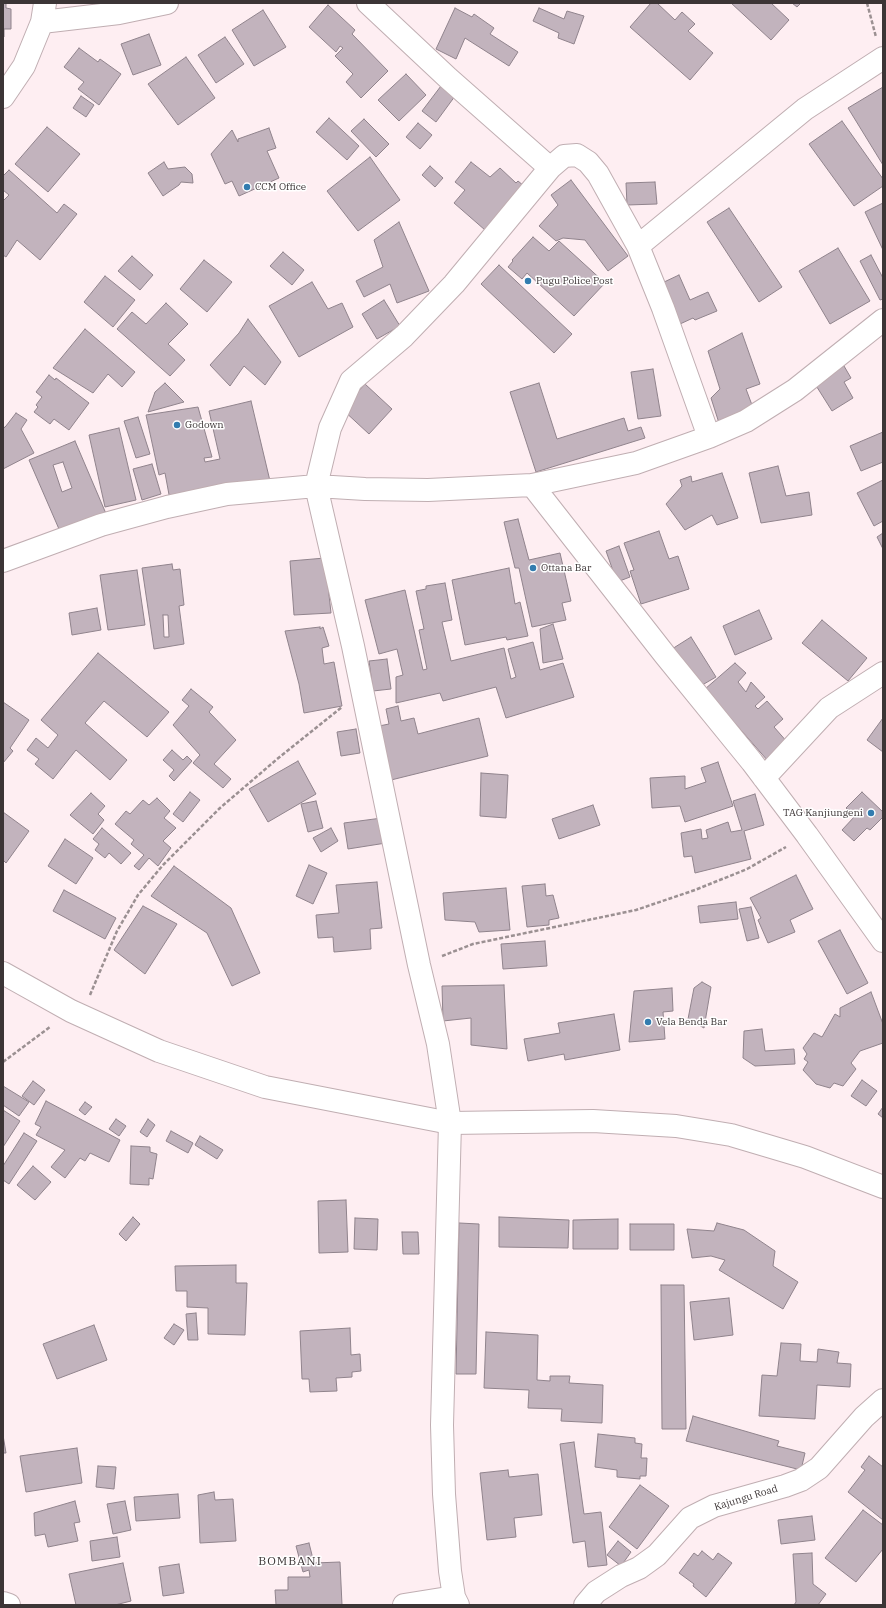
<!DOCTYPE html>
<html>
<head>
<meta charset="utf-8">
<style>
	body { margin:0 }
	#map { position:relative; width:886px; height:1608px; overflow:hidden; background:#feeef2; font-family:"IBM Plex Serif",serif }
	canvas { display:block }
	.frame { position:absolute; inset:0; border:4px solid #3c3536; pointer-events:none }
</style>
</head>
<body>
<div id="map">
<canvas width="886" height="1608"></canvas>
<div class="frame"></div>
</div>
<script>
const context = document.querySelector('canvas').getContext('2d');
context.lineJoin = 'round';
function paint(path, color) { context.fillStyle = color; context.fill(path, 'evenodd'); }
const shape = rows => new Path2D(rows.map(r => 'M' + r).join(''));
function trace(path, color, width, dash) { context.strokeStyle = color; context.lineWidth = width; context.lineCap = dash ? 'butt' : 'round'; context.setLineDash(dash || []); context.stroke(path); }
function label(font, color, halo, rows, align = 'center') {
  context.font = font + ' "IBM Plex Serif",serif'; context.lineWidth = 3; context.setLineDash([]); context.textBaseline = 'middle'; context.strokeStyle = halo; context.fillStyle = color; for (const [text, x, y, turn = 0] of rows) {
    context.save(); context.translate(x, y); context.rotate((+turn || 0) * Math.PI / 180); context.textAlign = isNaN(turn) ? turn : align; if (halo) context.strokeText(text, 0, 0); context.fillText(text, 0, 0); context.restore();
  }
}
const building = shape([
	[3,3,6,3,6,8,11,9,11,29,4,29,4,37,3,37,3,3],
	[651,3,657,3,675,20,682,12,695,24,688,31,713,53,690,80,630,27,651,3],
	[731,3,771,3,789,20,771,40,731,3],
	[792,3,801,3,797,7,792,3],
	[328,5,355,30,352,34,388,71,361,98,346,82,353,74,335,56,343,48,340,46,336,52,309,27,328,5],
	[455,8,472,17,474,14,494,28,490,34,518,52,509,66,465,38,456,59,436,49,455,8],
	[539,8,564,19,567,11,584,16,574,44,558,38,559,33,533,21,539,8],
	[263,10,286,47,254,66,232,30,263,10],
	[149,34,161,65,133,75,121,44,149,34],
	[225,37,244,64,216,83,198,55,225,37],
	[79,48,98,62,100,59,121,74,99,105,78,89,84,82,64,67,79,48],
	[186,57,215,98,178,125,148,84,186,57],
	[406,74,426,95,399,121,378,100,406,74],
	[444,82,458,92,436,122,422,111,444,82],
	[883,87,883,165,848,108,883,87],
	[81,96,94,105,86,117,73,108,81,96],
	[329,118,359,146,347,160,316,132,329,118],
	[364,119,389,144,376,157,351,131,364,119],
	[842,121,883,179,883,186,854,206,809,144,842,121],
	[418,123,432,135,420,149,406,137,418,123],
	[47,127,80,154,48,192,15,164,47,127],
	[269,128,276,148,267,151,279,178,239,196,232,181,225,184,211,154,232,130,238,142,238,139,269,128],
	[370,157,400,200,358,231,327,191,370,157],
	[164,162,168,169,185,167,192,174,193,183,181,182,179,185,163,196,148,173,164,162],
	[471,162,490,177,500,168,516,183,518,181,530,191,485,230,454,203,465,190,455,182,471,162],
	[430,166,443,178,435,187,422,175,430,166],
	[9,170,57,213,64,204,77,214,40,260,17,240,6,257,3,255,3,201,9,195,3,190,3,176,9,170],
	[571,180,628,256,608,271,585,240,563,238,556,241,539,226,558,205,551,195,571,180],
	[655,182,657,204,627,205,626,183,655,182],
	[883,203,883,250,865,212,883,203],
	[729,208,782,287,759,302,707,222,729,208],
	[399,222,429,291,397,303,390,284,364,297,356,281,383,267,374,240,399,222],
	[533,237,549,251,559,241,605,283,574,316,527,273,522,279,508,267,513,261,512,260,533,237],
	[838,248,870,301,830,324,799,271,838,248],
	[283,252,304,270,292,285,270,266,283,252],
	[871,255,883,278,883,299,880,300,860,261,871,255],
	[132,256,153,275,140,290,118,271,132,256],
	[204,260,232,282,207,312,180,289,204,260],
	[499,265,572,334,554,353,481,284,499,265],
	[679,275,690,300,708,292,717,311,695,320,693,318,680,324,662,283,679,275],
	[105,276,135,300,113,327,84,302,105,276],
	[312,282,328,309,342,303,353,327,299,357,269,306,312,282],
	[384,300,400,326,377,339,362,314,384,300],
	[166,303,188,324,168,344,185,360,170,376,117,329,132,312,146,324,166,303],
	[248,319,281,362,265,385,244,366,230,386,210,365,239,333,248,319],
	[85,329,135,372,122,387,108,374,93,393,53,368,85,329],
	[742,333,760,384,746,389,755,413,719,423,711,398,720,389,708,351,742,333],
	[844,366,851,378,844,382,853,398,832,411,815,384,844,366],
	[653,369,661,416,638,419,631,372,653,369],
	[49,375,55,380,56,378,89,403,69,430,54,419,50,424,34,412,38,407,36,405,42,397,36,392,49,375],
	[165,383,184,402,148,412,155,392,165,383],
	[539,383,557,439,624,418,628,431,641,427,645,438,536,472,510,392,539,383],
	[365,384,392,409,369,434,342,409,365,384],
	[251,401,270,481,170,500,165,473,159,475,146,415,198,407,212,457,204,458,205,462,220,459,209,411,251,401],
	[16,413,27,420,21,429,34,453,3,469,3,423,4,428,6,426,16,413],
	[138,417,150,454,136,458,124,421,138,417],
	[119,428,136,500,105,507,89,435,119,428],
	[883,432,883,462,861,471,850,446,883,432],
	[75,441,107,516,62,536,29,460,75,441],
	[63,462,72,488,62,492,53,465,63,462],
	[152,464,161,494,142,500,133,469,152,464],
	[778,466,786,496,809,492,812,515,761,523,749,473,778,466],
	[722,473,738,518,717,525,712,515,685,530,666,504,682,486,680,480,691,476,692,482,722,473],
	[883,480,883,521,874,526,857,493,883,480],
	[518,519,529,560,560,553,571,601,562,603,566,620,532,627,519,568,515,568,504,522,518,519],
	[659,531,669,559,678,556,689,589,641,604,630,571,634,570,624,543,659,531],
	[883,533,883,549,877,537,883,533],
	[619,546,630,577,617,582,606,551,619,546],
	[325,558,331,613,294,615,290,561,325,558],
	[172,564,173,570,180,569,184,605,179,606,184,644,154,649,142,568,172,564],
	[163,615,168,615,169,637,164,637,163,615],
	[509,568,515,604,520,602,528,636,507,640,506,637,465,645,452,580,509,568],
	[137,570,145,625,108,630,100,575,137,570],
	[445,583,452,620,442,622,451,661,504,648,511,679,516,677,508,649,533,642,540,670,563,663,574,697,506,718,496,687,443,701,440,693,396,703,396,677,403,675,397,649,379,654,365,600,405,590,423,670,427,669,419,630,424,629,416,591,426,589,426,586,445,583],
	[97,608,101,630,72,635,69,613,97,608],
	[759,610,772,639,735,655,723,626,759,610],
	[822,620,867,658,848,681,802,643,822,620],
	[553,624,563,659,543,663,540,629,553,624],
	[320,627,320,629,323,627,329,646,322,648,324,664,334,662,342,706,304,713,299,684,285,631,320,627],
	[691,637,716,677,697,688,672,649,691,637],
	[98,653,169,712,147,737,104,701,85,723,127,760,110,780,76,750,53,779,35,764,39,759,27,750,36,738,48,748,58,735,41,720,98,653],
	[387,659,391,689,373,691,369,661,387,659],
	[735,663,746,673,738,682,746,692,751,682,765,697,755,706,758,709,767,701,783,719,774,727,788,743,768,761,705,689,735,663],
	[191,689,213,707,209,712,236,740,214,764,231,779,223,788,193,763,200,755,173,725,189,706,182,700,191,689],
	[3,702,29,720,10,748,13,751,3,763,3,702],
	[398,706,401,721,414,718,418,734,479,718,488,756,391,780,379,726,389,724,386,709,398,706],
	[883,718,883,752,867,740,883,718],
	[356,729,360,753,341,756,337,732,356,729],
	[172,750,183,760,187,756,192,761,174,781,169,776,174,770,163,760,172,750],
	[298,761,316,794,268,822,249,789,298,761],
	[718,762,733,806,685,822,680,806,652,808,650,778,685,776,685,789,706,782,701,768,718,762],
	[481,773,508,775,506,818,480,816,481,773],
	[190,792,200,800,183,822,173,814,190,792],
	[862,792,883,812,883,817,870,830,867,828,854,841,842,830,855,816,846,808,862,792],
	[91,793,105,806,98,814,104,820,93,834,70,815,91,793],
	[755,794,764,825,744,831,751,859,695,873,692,856,684,857,681,833,701,829,702,839,708,838,706,830,728,822,731,832,742,830,733,801,755,794],
	[157,798,170,811,164,818,176,828,163,841,171,848,158,866,149,858,139,870,134,866,144,855,131,844,134,840,115,824,126,811,130,814,143,800,149,805,157,798],
	[316,801,323,828,308,832,301,804,316,801],
	[593,805,600,825,559,839,552,819,593,805],
	[3,812,29,831,6,863,3,860,3,812],
	[382,818,386,843,348,849,344,823,382,818],
	[102,828,131,853,121,864,109,853,105,858,95,850,99,844,93,839,102,828],
	[331,828,338,841,321,852,313,838,331,828],
	[65,839,93,858,76,884,48,866,65,839],
	[309,865,327,873,313,904,296,896,309,865],
	[174,866,231,908,260,973,232,986,207,933,151,896,174,866],
	[796,875,813,909,790,920,795,932,768,943,758,920,761,918,750,898,796,875],
	[377,882,382,928,370,929,371,949,334,952,333,937,318,938,316,915,339,913,336,885,377,882],
	[545,884,546,896,553,895,559,918,549,920,549,925,527,927,522,886,545,884],
	[506,888,510,930,479,932,475,922,445,920,443,893,506,888],
	[64,890,116,918,105,939,53,911,64,890],
	[736,902,738,919,700,923,698,906,736,902],
	[143,906,177,924,145,974,114,950,143,906],
	[751,907,759,938,747,941,739,909,751,907],
	[840,930,868,983,847,994,818,941,840,930],
	[545,941,547,966,503,969,501,944,545,941],
	[702,982,711,987,704,1028,688,1019,694,988,702,982],
	[504,985,507,1049,471,1045,471,1018,443,1021,442,986,504,985],
	[672,988,673,1011,663,1012,665,1039,629,1042,634,991,672,988],
	[871,992,883,1024,883,1043,860,1051,851,1063,856,1069,843,1086,834,1083,830,1088,816,1084,803,1070,808,1062,804,1059,807,1054,803,1048,814,1033,822,1037,835,1014,840,1017,840,1008,871,992],
	[614,1014,620,1050,565,1060,564,1054,528,1061,524,1039,560,1033,558,1023,614,1014],
	[762,1029,765,1051,794,1049,795,1064,755,1066,743,1058,744,1031,762,1029],
	[862,1080,877,1091,866,1106,851,1096,862,1080],
	[33,1081,45,1090,34,1105,22,1096,33,1081],
	[3,1086,29,1102,19,1116,3,1105,3,1086],
	[46,1101,120,1140,109,1162,90,1153,85,1161,80,1158,65,1178,51,1167,65,1150,36,1135,41,1127,35,1124,46,1101],
	[85,1102,92,1107,85,1115,79,1110,85,1102],
	[883,1107,883,1118,878,1114,883,1107],
	[3,1110,20,1121,3,1147,3,1110],
	[116,1119,126,1126,119,1136,109,1129,116,1119],
	[148,1119,155,1125,147,1137,140,1132,148,1119],
	[171,1131,193,1143,188,1153,166,1141,171,1131],
	[24,1133,37,1141,9,1184,3,1180,3,1166,24,1133],
	[200,1136,223,1150,217,1159,195,1145,200,1136],
	[131,1146,150,1147,150,1152,157,1154,153,1179,149,1178,149,1185,130,1184,131,1146],
	[33,1166,51,1182,35,1200,17,1185,33,1166],
	[346,1200,348,1252,319,1253,318,1201,346,1200],
	[133,1217,140,1224,126,1241,119,1234,133,1217],
	[499,1217,569,1220,568,1248,499,1247,499,1217],
	[355,1218,378,1219,377,1250,354,1249,355,1218],
	[618,1219,618,1249,573,1249,573,1220,618,1219],
	[459,1223,479,1224,476,1374,456,1374,459,1223],
	[717,1223,744,1230,775,1251,773,1266,798,1282,783,1309,719,1270,725,1260,711,1256,692,1258,687,1229,714,1231,717,1223],
	[630,1224,674,1224,674,1250,630,1250,630,1224],
	[402,1232,418,1232,419,1254,403,1254,402,1232],
	[236,1265,236,1283,247,1283,245,1335,208,1334,208,1308,187,1307,187,1291,176,1291,175,1266,236,1265],
	[661,1285,684,1285,686,1429,662,1429,661,1285],
	[729,1298,733,1335,694,1340,690,1302,729,1298],
	[196,1313,198,1340,188,1340,186,1314,196,1313],
	[174,1324,184,1330,174,1345,164,1338,174,1324],
	[94,1325,107,1360,57,1379,43,1344,94,1325],
	[350,1328,351,1355,360,1354,361,1371,352,1372,352,1377,336,1378,337,1391,310,1392,309,1379,302,1379,300,1331,350,1328],
	[486,1332,538,1335,537,1380,550,1381,550,1376,570,1376,569,1383,603,1385,602,1423,561,1421,562,1409,528,1408,529,1390,484,1388,486,1332],
	[781,1343,801,1344,800,1361,817,1362,818,1349,839,1352,837,1363,851,1364,850,1387,817,1385,815,1419,759,1416,762,1375,777,1376,781,1343],
	[693,1416,779,1441,777,1446,805,1453,801,1470,686,1441,693,1416],
	[598,1434,635,1438,635,1443,642,1444,641,1458,647,1458,646,1476,640,1476,640,1479,617,1477,617,1470,595,1467,598,1434],
	[3,1435,6,1453,3,1453,3,1435],
	[574,1442,584,1514,601,1512,607,1565,588,1567,585,1541,573,1543,560,1444,574,1442],
	[77,1448,82,1483,26,1492,20,1456,77,1448],
	[869,1456,883,1467,883,1520,848,1492,865,1470,861,1467,869,1456],
	[98,1466,116,1467,114,1489,96,1487,98,1466],
	[508,1470,509,1477,538,1474,542,1515,514,1518,516,1537,487,1540,480,1473,508,1470],
	[640,1485,669,1506,637,1549,609,1527,640,1485],
	[214,1492,215,1500,233,1499,236,1541,200,1543,198,1495,214,1492],
	[178,1494,180,1518,136,1521,134,1497,178,1494],
	[75,1501,80,1522,74,1523,78,1541,48,1547,45,1534,35,1536,34,1513,75,1501],
	[125,1501,131,1530,113,1534,107,1504,125,1501],
	[863,1510,883,1525,883,1549,856,1582,825,1558,863,1510],
	[812,1516,815,1540,781,1544,778,1520,812,1516],
	[117,1537,120,1557,92,1561,90,1541,117,1537],
	[618,1541,631,1552,621,1566,607,1555,618,1541],
	[309,1543,314,1563,340,1562,342,1605,276,1605,275,1590,288,1590,288,1577,310,1577,309,1570,303,1572,296,1546,309,1543],
	[702,1551,713,1560,718,1553,732,1563,706,1597,693,1586,694,1584,679,1573,694,1553,698,1556,702,1551],
	[812,1553,813,1584,826,1594,818,1605,794,1605,796,1602,793,1554,812,1553],
	[123,1563,131,1601,115,1605,76,1605,69,1574,123,1563],
	[179,1564,184,1593,163,1596,159,1567,179,1564]
]);
paint(building, '#c2b3bd');
trace(building, '#90838c', 1);
const minor = shape([
	[368,3,448,78,550,168],
	[42,22,119,13,167,3],
	[3,97,24,66,42,22,45,3],
	[638,246,805,109,883,58],
	[532,485,665,655,752,762,807,835,883,941],
	[3,561,101,525,167,507,227,494,316,486,365,489,428,490,532,485,636,463,709,437,746,421,795,390,883,320],
	[764,778,829,708,883,673],
	[3,1603,9,1605],
	[404,1605,454,1597],
	[458,1605,454,1597,450,1571,444,1494,442,1425,450,1123,438,1044,419,965,353,646,316,486,330,428,351,381,404,336,454,284,550,168,564,156,577,155,588,162,598,174,638,246,663,308,709,437],
	[585,1605,596,1592,621,1576,639,1568,657,1555,690,1518,714,1506,785,1486,801,1480,819,1468,864,1417,883,1400]
]);
const major = shape([
	[3,973,71,1011,159,1051,265,1087,450,1123,593,1121,676,1126,731,1135,805,1157,883,1187]
]);
trace(minor, '#c0aeb2', 24);
trace(major, '#c0aeb2', 24);
trace(shape([
	[867,3,876,37],
	[442,956,473,944,636,910,695,890,747,869,786,847],
	[90,995,117,931,138,895,163,865,220,808,276,760,342,707],
	[3,1062,50,1027]
]), '#9b9092', 2.5, [4, 2]);
trace(minor, '#fff', 22);
trace(major, '#fff', 22);
for (const [x, y, r, color] of [
	[247,187,4,"#327caf"],
	[528,281,4,"#327caf"],
	[177,425,4,"#327caf"],
	[533,568,4,"#327caf"],
	[871,813,4,"#327caf"],
	[648,1022,4,"#327caf"]
]) { const dot = new Path2D(); dot.arc(x, y, r, 0, 2 * Math.PI); context.fillStyle = color; context.fill(dot); trace(dot, '#fff', 1.5); }
label('10px', '#3c3536', '#fff', [
	["CCM Office",255,187],
	["Pugu Police Post",536,281],
	["Godown",185,425],
	["Ottana Bar",541,568],
	["TAG Kanjiungeni",863,813,"right"],
	["Vela Benda Bar",656,1022]
], 'left');
label('10px', '#3c3536', '#fff', [
	["Kajungu Road",746,1498,-17]
]);
context.letterSpacing = '1px';
label('12px', '#3c3536', '#fff', [
	["BOMBANI",290,1562]
]);
context.letterSpacing = '0px';
</script>
</body>
</html>
